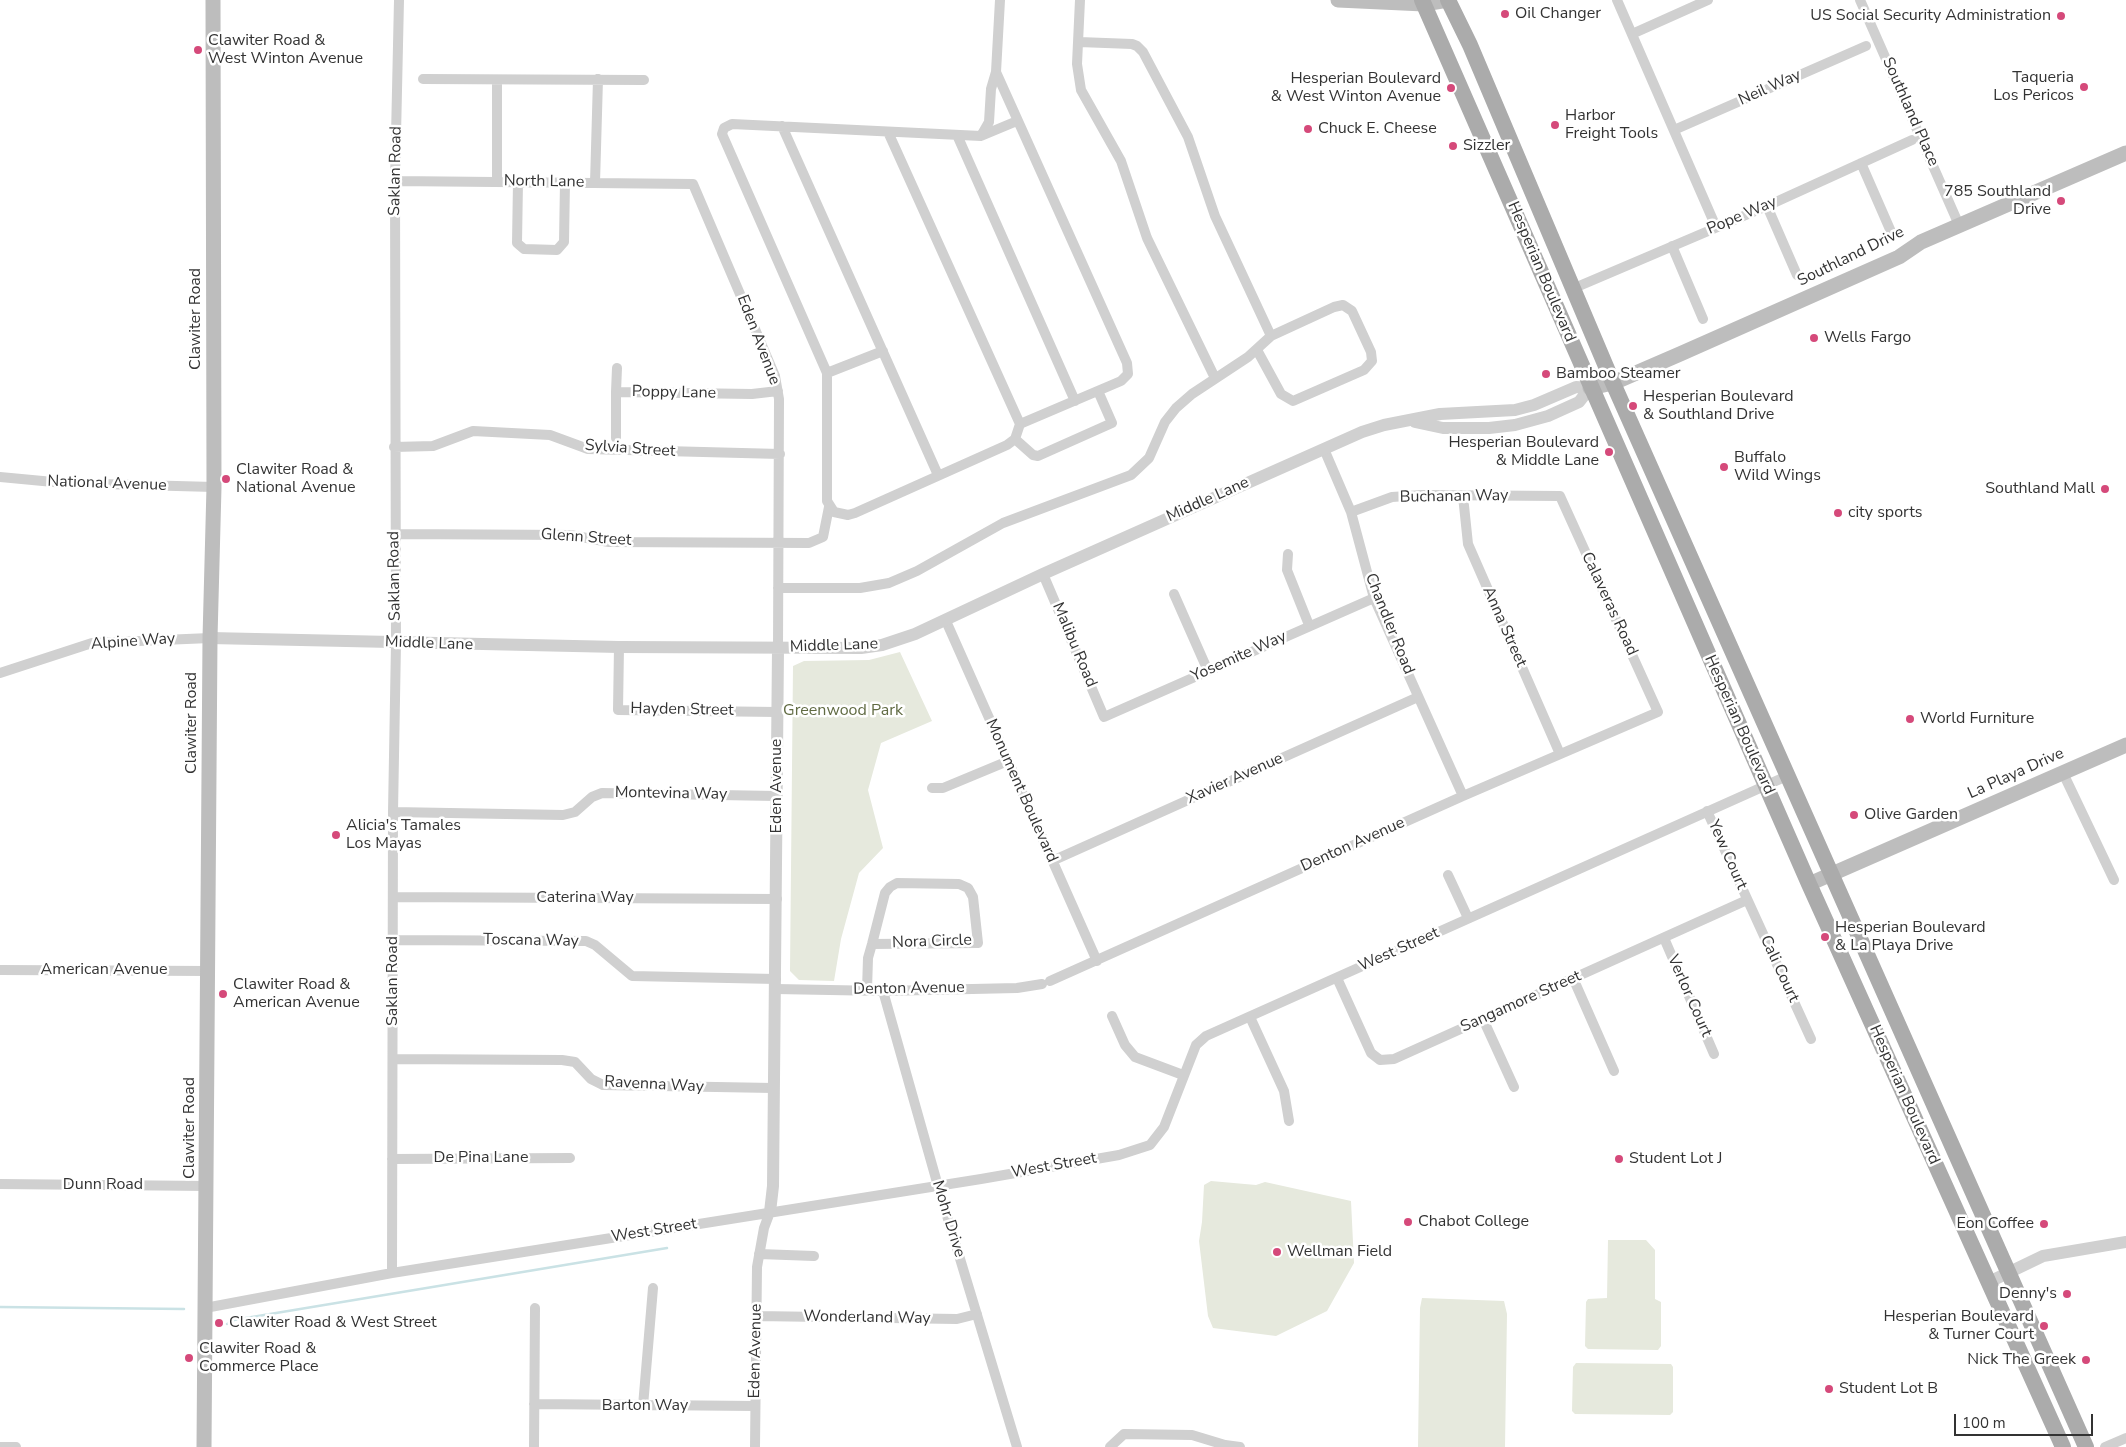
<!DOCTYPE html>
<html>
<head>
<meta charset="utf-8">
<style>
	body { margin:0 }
	#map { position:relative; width:2126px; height:1447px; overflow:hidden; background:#fff; font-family:"Nunito Sans",sans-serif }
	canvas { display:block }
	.scale { position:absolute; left:1954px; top:1414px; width:139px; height:22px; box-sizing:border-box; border:2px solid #333; border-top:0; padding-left:6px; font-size:15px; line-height:18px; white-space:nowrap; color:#333; -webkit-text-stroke:4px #fff; paint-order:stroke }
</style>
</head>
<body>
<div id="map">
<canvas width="2126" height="1447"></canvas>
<div class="scale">100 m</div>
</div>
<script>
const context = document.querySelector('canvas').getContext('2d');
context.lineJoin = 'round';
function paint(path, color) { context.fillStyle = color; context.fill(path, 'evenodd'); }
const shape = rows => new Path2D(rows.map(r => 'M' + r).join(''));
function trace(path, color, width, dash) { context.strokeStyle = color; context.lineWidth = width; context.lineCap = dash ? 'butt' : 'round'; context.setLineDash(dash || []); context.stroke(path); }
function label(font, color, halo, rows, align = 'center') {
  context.font = font + ' "Nunito Sans",sans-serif'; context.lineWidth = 5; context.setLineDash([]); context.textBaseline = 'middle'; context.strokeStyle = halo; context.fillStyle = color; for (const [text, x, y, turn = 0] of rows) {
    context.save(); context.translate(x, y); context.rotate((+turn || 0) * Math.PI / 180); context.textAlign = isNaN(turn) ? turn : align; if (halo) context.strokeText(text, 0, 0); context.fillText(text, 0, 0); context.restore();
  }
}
paint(shape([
	[900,652,932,721,881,743,868,790,883,848,859,873,841,939,834,981,799,980,790,971,793,666,804,661,869,660],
	[1211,1181,1256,1185,1265,1182,1351,1201,1354,1263,1327,1311,1276,1336,1213,1328,1208,1316,1199,1241,1202,1222,1204,1185],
	[1608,1240,1646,1240,1655,1250,1655,1299,1661,1302,1661,1346,1658,1350,1588,1349,1585,1346,1586,1302,1588,1299,1607,1298],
	[1422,1298,1504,1301,1507,1314,1505,1447,1418,1447,1420,1308],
	[1576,1363,1671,1364,1673,1367,1673,1412,1670,1415,1575,1414,1572,1411,1573,1367]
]), '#e6e9dd');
trace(shape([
	[0,1307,184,1309],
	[227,1324,234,1320,667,1248]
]), '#cae2e5', 2.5);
trace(shape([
	[1080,0,1077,64,1081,90,1121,161,1147,238,1215,378],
	[1617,0,1716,227],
	[1860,0,1959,225],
	[1632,34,1708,0],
	[1079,42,1132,44,1137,46,1143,52,1188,137,1215,216,1271,336],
	[996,72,1127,363,1128,374,1121,381,1020,424,1015,439,1007,445,855,513,848,515,834,512,827,501,827,373,726,143,722,134,724,128,732,124,981,136,1017,121],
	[423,79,644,80],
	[497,80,497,182],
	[782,126,938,475],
	[1674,130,1866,46],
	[888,132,1020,424],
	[957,135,1075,401],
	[981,136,989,122,991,89,996,72,1000,0],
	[1861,163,1892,234],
	[395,181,693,184,775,376,779,399,778,648],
	[518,182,517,243,524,249,557,250,564,242,565,182],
	[595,183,598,79],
	[1767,206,1797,275],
	[1672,246,1703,319],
	[1572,289,1767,206,1912,140],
	[827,373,883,351],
	[616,392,617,368],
	[616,438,616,392,752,394,778,391],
	[1015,439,1033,455,1038,456,1112,423,1098,391],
	[394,447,433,446,473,431,550,435,588,449,780,454],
	[1324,449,1351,512,1374,598,1463,796],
	[0,477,64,483,214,487],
	[1463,496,1468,544,1560,754],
	[395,534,570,535,609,542,809,543,823,537,829,507],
	[1288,554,1287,570,1309,625],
	[1043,574,1104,717,1374,598],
	[778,588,860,588,889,583,917,571,1003,523,1131,475,1149,458,1165,422,1176,408,1192,394,1248,357,1271,336,1334,307,1343,305,1352,311,1371,352,1372,361,1364,370,1293,401,1281,394,1257,350],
	[1174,594,1208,671],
	[946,621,1097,961],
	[619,647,618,710,777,712],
	[0,673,92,643,210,638],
	[2063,773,2114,880],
	[932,788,943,788,1008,761],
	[1707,811,1811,1039],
	[393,812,563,815,575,812,592,797,602,793,776,796],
	[1052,861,1418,697],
	[1448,875,1468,918],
	[393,897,777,899],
	[1664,938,1714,1054],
	[393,940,586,941,595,945,632,976,776,979],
	[0,970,209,971],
	[1337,978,1371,1053,1380,1060,1394,1059,1747,900],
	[1573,978,1614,1071],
	[1050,981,1463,796,1658,712,1560,496,1422,495,1392,497,1351,512],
	[776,989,883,991,1017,988,1042,984],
	[867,990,868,958,872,944,885,893,890,887,897,883,959,884,968,888,973,897,978,943,872,944],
	[883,991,938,1186,1017,1447],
	[1112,1016,1125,1045,1135,1057,1183,1075],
	[1250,1017,1284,1091,1289,1121],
	[1483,1019,1514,1087],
	[393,1059,562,1060,575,1062,591,1079,603,1085,773,1088],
	[392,1159,570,1158],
	[0,1184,207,1186],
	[759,1254,814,1256],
	[392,1273,393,812,396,643,395,181,399,0],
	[205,1308,392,1273,981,1179,1119,1155,1150,1145,1164,1127,1196,1045,1206,1036,1787,776],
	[756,1316,957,1319,977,1314],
	[534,1404,755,1406],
	[643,1406,653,1288],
	[0,1447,16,1447],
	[534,1447,535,1308],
	[755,1447,757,1267,764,1228,770,1212],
	[1110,1447,1124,1434,1192,1435,1225,1445,1240,1447],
	[2105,1447,2126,1438]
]), '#d0d0d0', 10);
trace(shape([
	[1415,422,1443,428,1489,428,1515,425,1548,416,1579,402,1590,388],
	[210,638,619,647,861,648,882,645,915,634,1043,574,1362,432,1384,425,1440,414,1515,410,1534,405,1576,387,1590,388],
	[770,1212,773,1186,778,648],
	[1989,1282,2043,1256,2126,1242]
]), '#d0d0d0', 12);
trace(shape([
	[1338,0,1424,4,1448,0],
	[1590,388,1613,383,1680,354,1899,257,1921,242,2126,153],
	[1809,884,2126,745],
	[204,1447,210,638,214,487,213,0]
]), '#bdbdbd', 15);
trace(shape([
	[1422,0,1809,884,2063,1447],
	[1448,0,1470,45,1613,383,2086,1447]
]), '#ababab', 16);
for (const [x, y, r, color] of [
	[1505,14,5,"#d5497a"],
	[2061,16,5,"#d5497a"],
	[198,50,5,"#d5497a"],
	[2084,87,5,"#d5497a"],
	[1451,88,5,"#d5497a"],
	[1555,125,5,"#d5497a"],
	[1308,129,5,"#d5497a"],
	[1453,146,5,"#d5497a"],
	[2061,201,5,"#d5497a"],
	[1814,338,5,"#d5497a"],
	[1546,374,5,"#d5497a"],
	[1633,406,5,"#d5497a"],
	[1609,452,5,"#d5497a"],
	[1724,467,5,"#d5497a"],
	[226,479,5,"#d5497a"],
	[2105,489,5,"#d5497a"],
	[1838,513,5,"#d5497a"],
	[1910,719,5,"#d5497a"],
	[1854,815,5,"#d5497a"],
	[336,835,5,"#d5497a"],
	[1825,937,5,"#d5497a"],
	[223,994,5,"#d5497a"],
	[1619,1159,5,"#d5497a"],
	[1408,1222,5,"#d5497a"],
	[2044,1224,5,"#d5497a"],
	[1277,1252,5,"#d5497a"],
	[2067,1294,5,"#d5497a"],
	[219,1323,5,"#d5497a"],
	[2044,1326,5,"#d5497a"],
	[189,1358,5,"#d5497a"],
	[2086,1360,5,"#d5497a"],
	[1829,1389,5,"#d5497a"]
]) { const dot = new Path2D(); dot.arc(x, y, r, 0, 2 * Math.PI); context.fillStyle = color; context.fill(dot); trace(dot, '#fff', 2); }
label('16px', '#333', '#fff', [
	["Oil Changer",1515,14],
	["US Social Security Administration",2051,16,"right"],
	["Clawiter Road &",208,41],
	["West Winton Avenue",208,59],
	["Taqueria",2074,78,"right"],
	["Los Pericos",2074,96,"right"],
	["Hesperian Boulevard",1441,79,"right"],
	["& West Winton Avenue",1441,97,"right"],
	["Harbor",1565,116],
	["Freight Tools",1565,134],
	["Chuck E. Cheese",1318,129],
	["Sizzler",1463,146],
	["785 Southland",2051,192,"right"],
	["Drive",2051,210,"right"],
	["Wells Fargo",1824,338],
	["Bamboo Steamer",1556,374],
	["Hesperian Boulevard",1643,397],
	["& Southland Drive",1643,415],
	["Hesperian Boulevard",1599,443,"right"],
	["& Middle Lane",1599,461,"right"],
	["Buffalo",1734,458],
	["Wild Wings",1734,476],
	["Clawiter Road &",236,470],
	["National Avenue",236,488],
	["Southland Mall",2095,489,"right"],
	["city sports",1848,513],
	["World Furniture",1920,719],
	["Olive Garden",1864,815],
	["Alicia's Tamales",346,826],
	["Los Mayas",346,844],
	["Hesperian Boulevard",1835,928],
	["& La Playa Drive",1835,946],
	["Clawiter Road &",233,985],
	["American Avenue",233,1003],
	["Student Lot J",1629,1159],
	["Chabot College",1418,1222],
	["Eon Coffee",2034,1224,"right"],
	["Wellman Field",1287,1252],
	["Denny's",2057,1294,"right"],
	["Hesperian Boulevard",2034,1317,"right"],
	["& Turner Court",2034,1335,"right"],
	["Clawiter Road & West Street",229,1323],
	["Clawiter Road &",199,1349],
	["Commerce Place",199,1367],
	["Nick The Greek",2076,1360,"right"],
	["Student Lot B",1839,1389]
], 'left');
label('16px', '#333', '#fff', [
	["Neil Way",1770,88,-24],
	["Southland Place",1910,112,66],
	["Saklan Road",396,171,-89],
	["North Lane",544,182,1],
	["Pope Way",1742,216,-23],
	["Southland Drive",1851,257,-26],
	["Hesperian Boulevard",1541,272,67],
	["Clawiter Road",196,319,-90],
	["Eden Avenue",758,340,69],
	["Poppy Lane",674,393,1],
	["Sylvia Street",630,449,4],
	["National Avenue",107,484,2],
	["Buchanan Way",1454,497,-1],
	["Middle Lane",1208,500,-24],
	["Glenn Street",586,538,4],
	["Saklan Road",395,576,-91],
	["Calaveras Road",1609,604,65],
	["Chandler Road",1389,624,68],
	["Anna Street",1504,627,66],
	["Alpine Way",133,642,-4],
	["Middle Lane",429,644,2],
	["Malibu Road",1074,645,67],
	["Middle Lane",834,646,-2],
	["Yosemite Way",1239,657,-24],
	["Hayden Street",682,710,1],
	["Clawiter Road",192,723,-90],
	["Hesperian Boulevard",1739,725,66],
	["La Playa Drive",2016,774,-24],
	["Xavier Avenue",1235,779,-24],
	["Eden Avenue",777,786,-90],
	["Monument Boulevard",1021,791,66],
	["Montevina Way",671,794,1],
	["Denton Avenue",1353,845,-24],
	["Yew Court",1727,855,66],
	["Caterina Way",585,898],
	["Toscana Way",531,941,1],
	["Nora Circle",932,942,-2],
	["West Street",1399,950,-24],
	["Cali Court",1779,969,65],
	["American Avenue",104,970],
	["Saklan Road",393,981,-90],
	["Denton Avenue",909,989,-1],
	["Verlor Court",1689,996,66],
	["Sangamore Street",1521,1002,-24],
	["Ravenna Way",654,1085,3],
	["Hesperian Boulevard",1904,1095,66],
	["Clawiter Road",190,1128,-90],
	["De Pina Lane",481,1158],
	["West Street",1054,1166,-10],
	["Dunn Road",103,1185],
	["Mohr Drive",948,1219,73],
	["West Street",654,1231,-9],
	["Wonderland Way",867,1318,1],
	["Eden Avenue",756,1351,-89],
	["Barton Way",645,1406]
]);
label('16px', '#616b43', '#fff', [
	["Greenwood Park",843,711]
]);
</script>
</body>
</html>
